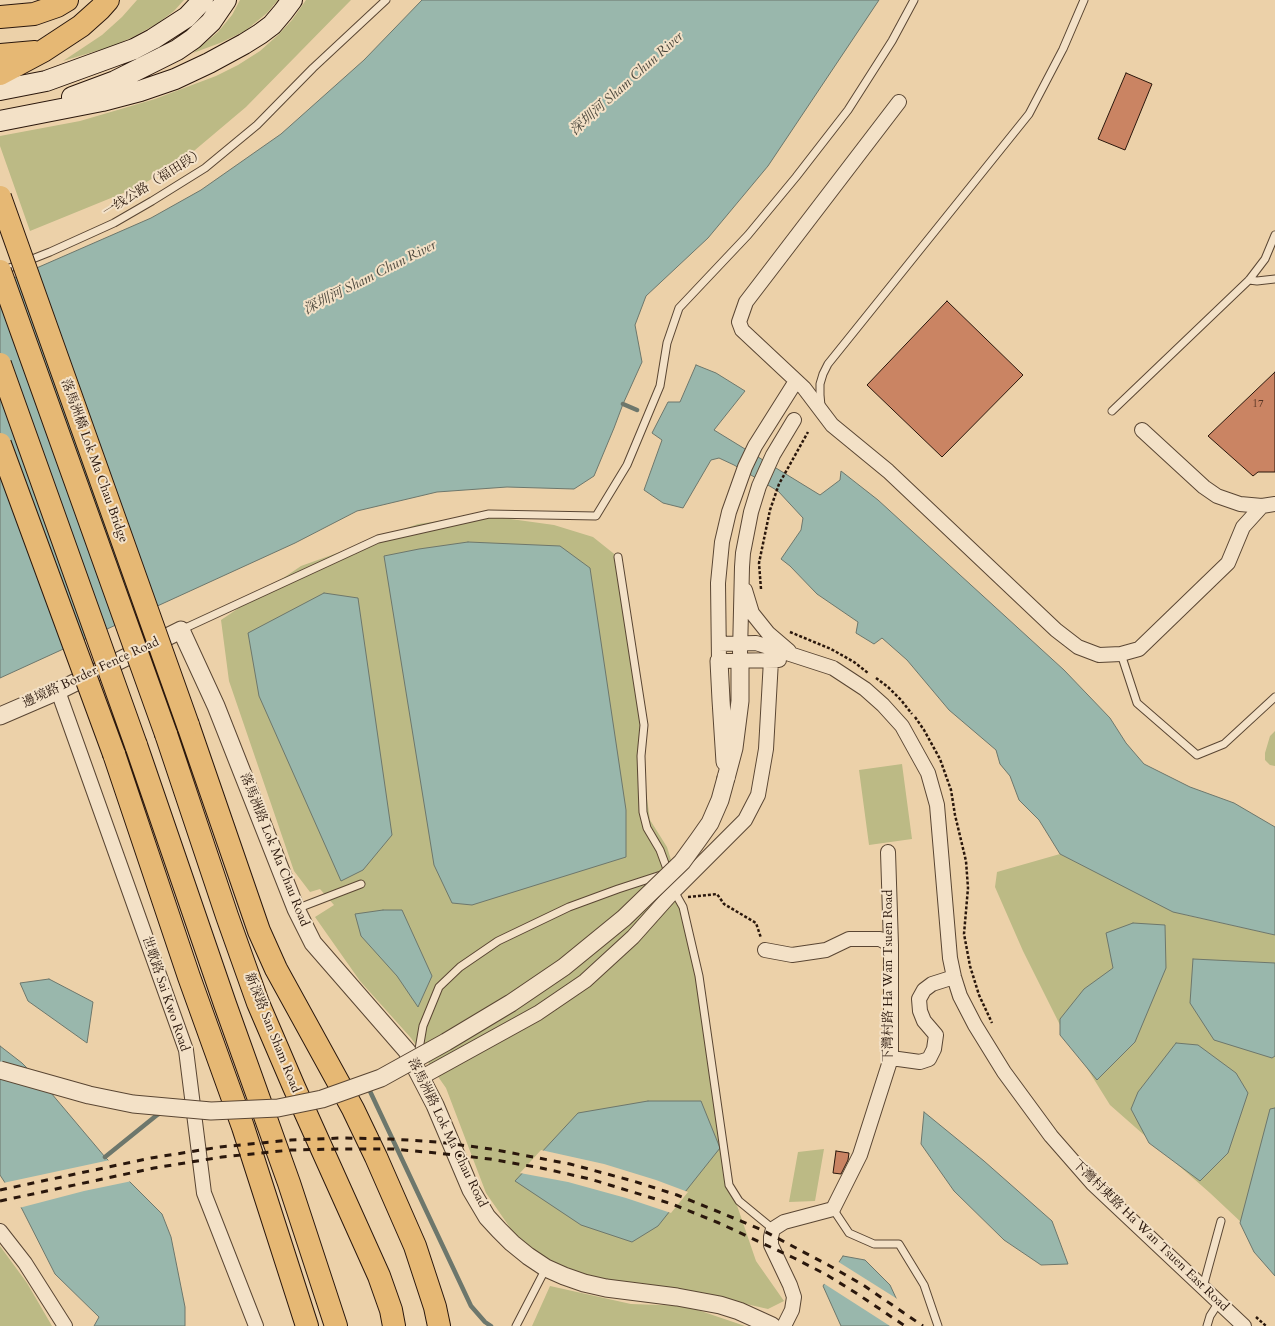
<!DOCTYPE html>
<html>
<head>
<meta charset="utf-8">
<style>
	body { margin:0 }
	canvas { display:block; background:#ecd1a9 }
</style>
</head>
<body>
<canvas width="1275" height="1326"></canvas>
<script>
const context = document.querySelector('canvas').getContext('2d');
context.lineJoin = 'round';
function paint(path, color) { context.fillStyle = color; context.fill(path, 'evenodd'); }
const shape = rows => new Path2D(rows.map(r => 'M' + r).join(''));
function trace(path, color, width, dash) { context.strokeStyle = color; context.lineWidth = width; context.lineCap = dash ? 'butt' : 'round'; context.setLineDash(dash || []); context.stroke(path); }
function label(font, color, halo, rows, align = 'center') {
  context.font = font + ' Cardo,"Noto Serif SC",serif'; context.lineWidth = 4; context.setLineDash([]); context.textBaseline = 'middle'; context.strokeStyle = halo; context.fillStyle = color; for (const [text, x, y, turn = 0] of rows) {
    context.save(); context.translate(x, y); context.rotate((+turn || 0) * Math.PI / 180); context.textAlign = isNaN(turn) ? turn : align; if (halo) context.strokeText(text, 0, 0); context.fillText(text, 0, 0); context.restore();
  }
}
paint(shape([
	[137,0,184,0,174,11,158,23,135,36,113,46,63,61,102,35,122,17],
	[240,0,278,0,267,13,245,31,220,43,193,53,218,32,232,15],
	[306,0,351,0,246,107,182,161,138,187,30,231,0,146,0,136,80,121,155,99,216,76,238,65,260,51,278,35,292,20],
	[482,515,554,525,593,537,618,557,644,725,641,756,650,820,667,847,672,863,699,976,728,1179,756,1261,784,1301,768,1309,689,1291,581,1276,522,1245,486,1193,446,1088,411,1038,360,981,315,917,334,905,320,889,310,892,294,871,229,681,221,620,301,566,418,524],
	[1275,731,1275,766,1270,765,1265,760,1265,753,1270,736],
	[902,764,912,839,869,845,859,770],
	[1060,854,1181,914,1275,935,1275,1254,1210,1193,1110,1105,1060,1025,1023,951,995,887,997,872],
	[824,1149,815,1201,789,1202,798,1152],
	[0,1246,27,1283,52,1326,0,1326],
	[550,1286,631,1304,686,1306,745,1326,532,1326]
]), '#bcba85');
const water = shape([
	[422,0,879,0,768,166,708,238,646,296,635,325,642,362,623,404,614,428,594,476,574,489,507,487,437,492,357,511,295,543,0,678,0,284,151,218,201,190,281,134,364,60,422,0],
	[696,365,716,373,745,391,714,430,820,495,840,480,841,471,878,500,1064,670,1110,718,1126,743,1144,764,1190,787,1234,803,1275,827,1275,935,1173,912,1060,854,1039,820,1019,800,1010,776,1000,764,996,750,949,710,907,660,882,638,874,644,856,633,858,622,817,594,790,566,781,559,801,530,803,518,778,491,734,465,719,458,711,460,683,508,663,503,644,490,662,440,652,433,668,402,680,402,696,365],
	[468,542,560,546,590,568,626,810,626,857,472,905,452,903,434,865,384,556,419,549,468,542],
	[324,593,358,598,392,835,363,870,341,881,259,696,248,633,324,593],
	[383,910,402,910,432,976,418,1007,397,976,361,936,355,914,383,910],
	[1133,923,1165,925,1166,968,1135,1042,1097,1080,1060,1035,1060,1019,1084,989,1113,968,1106,933,1133,923],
	[1193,959,1275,963,1275,1056,1272,1058,1214,1040,1190,1003,1193,959],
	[49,979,93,1002,87,1043,28,1001,20,983,49,979],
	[1176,1043,1198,1045,1236,1073,1248,1093,1228,1153,1200,1181,1149,1143,1131,1109,1138,1092,1176,1043],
	[0,1046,22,1063,46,1087,105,1157,162,1214,171,1237,185,1307,185,1326,94,1326,99,1317,55,1274,22,1209,0,1175,0,1046],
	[648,1101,701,1101,720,1148,658,1226,632,1242,581,1225,515,1181,578,1113,648,1101],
	[1275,1108,1275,1276,1254,1252,1240,1223,1270,1109,1275,1108],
	[924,1112,984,1161,1052,1221,1068,1264,1041,1265,1004,1240,954,1191,921,1144,924,1112],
	[843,1256,865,1260,890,1285,909,1326,841,1326,823,1286,843,1256]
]);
paint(water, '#99b7ac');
trace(water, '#6d776c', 1);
paint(shape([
	[541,1150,604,1164,656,1180,688,1192,671,1213,626,1198,568,1182,520,1173],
	[110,1160,132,1181,84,1191,19,1208,3,1183],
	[837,1261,899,1300,911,1326,890,1326,823,1283]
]), '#ecd1a9');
trace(shape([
	[623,404,637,410],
	[368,1087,471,1306,485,1322,491,1326],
	[105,1157,157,1115,162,1112]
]), '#6d776c', 4.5);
const building = shape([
	[1126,73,1152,84,1125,150,1098,139,1126,73],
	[947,301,1023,375,942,457,867,385,947,301],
	[1275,372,1275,472,1258,472,1253,476,1208,436,1275,372],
	[836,1151,849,1153,848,1160,841,1174,833,1173,836,1151]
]);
paint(building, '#ca8463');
trace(building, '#2a170c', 1);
const service = shape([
	[2,271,50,252,114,223,152,201,205,168,257,125,313,68,386,0],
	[1249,280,1257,281,1275,279],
	[821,406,820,395,820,384,823,374,828,364,1029,114,1063,49,1084,0],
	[1112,411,1249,280,1265,259,1275,235],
	[618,557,644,725,641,756,643,812,647,828,660,850,667,869,671,874],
	[181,630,378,539,489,514,596,516,627,465,660,386,667,343,679,308,748,235,796,177,848,110,892,41,914,0],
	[1121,654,1137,703,1197,755,1224,744,1275,697],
	[674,891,683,907,699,976,729,1185,739,1201,773,1229],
	[296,909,361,884],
	[418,1055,423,1026,439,987,460,967,498,941,569,907,618,889,661,875],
	[833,1209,849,1233,874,1244,899,1244,924,1285,938,1326],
	[1203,1287,1221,1221],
	[516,1326,546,1268],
	[1207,1326,1210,1316,1219,1302]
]);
const minor = shape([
	[899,102,746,302,739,322,742,330,804,388,832,425,888,471,1056,630,1078,647,1099,655,1121,654,1139,649,1228,563,1243,527,1262,506],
	[1142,430,1204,487,1217,496,1240,504,1262,506,1275,504],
	[745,590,752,613,768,633,789,651],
	[719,644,756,643,833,668,865,689,883,705,902,726,928,773,937,805,950,958,954,977,960,996,975,1025,1004,1072,1051,1136,1093,1184,1244,1326],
	[740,653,742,567,743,553,751,512,759,486,773,455,794,420],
	[779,660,719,661,718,583,722,542,729,512,745,467,755,446,796,381],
	[58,691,186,1050,204,1193,256,1326],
	[765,950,792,955,826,950,849,939,880,939,891,945],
	[891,1058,920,1062,929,1059,934,1049,936,1035,924,1021,920,1011,919,999,924,990,932,984,954,977],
	[422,1077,538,1013,585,981,633,937,674,891,745,820,758,795,766,749,771,660],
	[0,1231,25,1263,65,1326],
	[784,1326,792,1310,794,1297,790,1285,771,1245,771,1237,773,1229,784,1222,833,1209,860,1155,891,1058,891,945,888,852]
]);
const tertiary = shape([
	[719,661,721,700,725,762],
	[0,716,58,691,181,630,216,706,296,909,313,943,407,1051,435,1105,471,1190,487,1217,499,1230,512,1243,528,1256,546,1268,564,1276,584,1283,606,1288,677,1297,720,1305,739,1311,772,1326],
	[726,778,734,748,740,701,740,660]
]);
const secondary = shape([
	[0,90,46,81,134,49,153,39,187,17,203,0],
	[72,97,115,81,177,50,193,39,211,22,226,0],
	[0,121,102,101,140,91,175,79,209,63,244,44,260,34,272,25,283,12,292,0]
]);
const primary = shape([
	[0,17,34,14,57,6,67,0],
	[0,55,35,52],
	[0,74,43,51,81,26,100,9,108,0],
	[188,725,259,931,276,969,353,1109,376,1157,415,1246,435,1307,439,1326],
	[166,734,227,916,258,1003,294,1087,379,1276,391,1310,394,1326],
	[136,745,225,1004,289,1183,336,1326],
	[114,754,189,977,243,1127,307,1326]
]);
trace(service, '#5a4633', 9);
trace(minor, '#5a4633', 16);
trace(tertiary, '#5a4633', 19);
trace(secondary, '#2a170c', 22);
trace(primary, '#2a170c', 24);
trace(shape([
	[761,589,759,563,770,510,779,484,808,432],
	[790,632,831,649,854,662,868,673],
	[876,678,888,687,901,700,912,714],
	[915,717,924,730,940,759,951,790,955,815,966,861,968,888,964,934,970,966,979,995,992,1023],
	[688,897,717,894,724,904,756,923,761,938],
	[1256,1317,1266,1326]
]), '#2a170c', 2.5, [3, 2]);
trace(service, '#f3e1c7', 7);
trace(minor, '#f3e1c7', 14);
trace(tertiary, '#f3e1c7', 17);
trace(secondary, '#f3e1c7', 20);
trace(primary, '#e6b874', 22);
trace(shape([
	[0,1190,151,1158,220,1147,291,1140,341,1138,391,1139,438,1142,491,1149,570,1164,633,1181,677,1195,724,1214,762,1230,830,1266,863,1285,923,1326],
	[0,1201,154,1168,222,1157,291,1150,342,1149,393,1149,437,1153,490,1159,541,1168,590,1179,672,1204,719,1223,794,1258,827,1275,856,1293,905,1326]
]), '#2a170c', 3, [7, 7]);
const tertiaryBridge = shape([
	[0,1070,89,1095,133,1104,211,1111,278,1108,322,1099,381,1078,446,1042,511,1003,564,967,624,918,682,862,698,840,710,823,720,800,726,778]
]);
const primaryBridge = shape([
	[0,197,188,725],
	[0,271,166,734],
	[0,364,136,745],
	[0,444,114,754]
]);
trace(tertiaryBridge, '#5a4633', 19, []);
trace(primaryBridge, '#2a170c', 24, []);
trace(tertiaryBridge, '#f3e1c7', 17);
trace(primaryBridge, '#e6b874', 22);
label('11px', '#523222', null, [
	["17",1258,404]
]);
label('13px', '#2a170c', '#f3e1c7', [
	["一线公路（福田段）",154,183,-32],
	["落馬洲橋 Lok Ma Chau Bridge",94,461,70],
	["邊境路 Border Fence Road",91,673,-25],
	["落馬洲路 Lok Ma Chau Road",274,850,68],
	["下灣村路 Ha Wan Tsuen Road",889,976,-90],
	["世歌路 Sai Kwo Road",165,994,71],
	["新深路 San Sham Road",272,1033,68],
	["落馬洲路 Lok Ma Chau Road",447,1133,64],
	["下灣村東路 Ha Wan Tsuen East Road",1150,1236,44]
]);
label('italic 14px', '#4b473c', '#f3e1c7', [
	["深圳河 Sham Chun River",627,84,-42],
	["深圳河 Sham Chun River",370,278,-27]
]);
</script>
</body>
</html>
